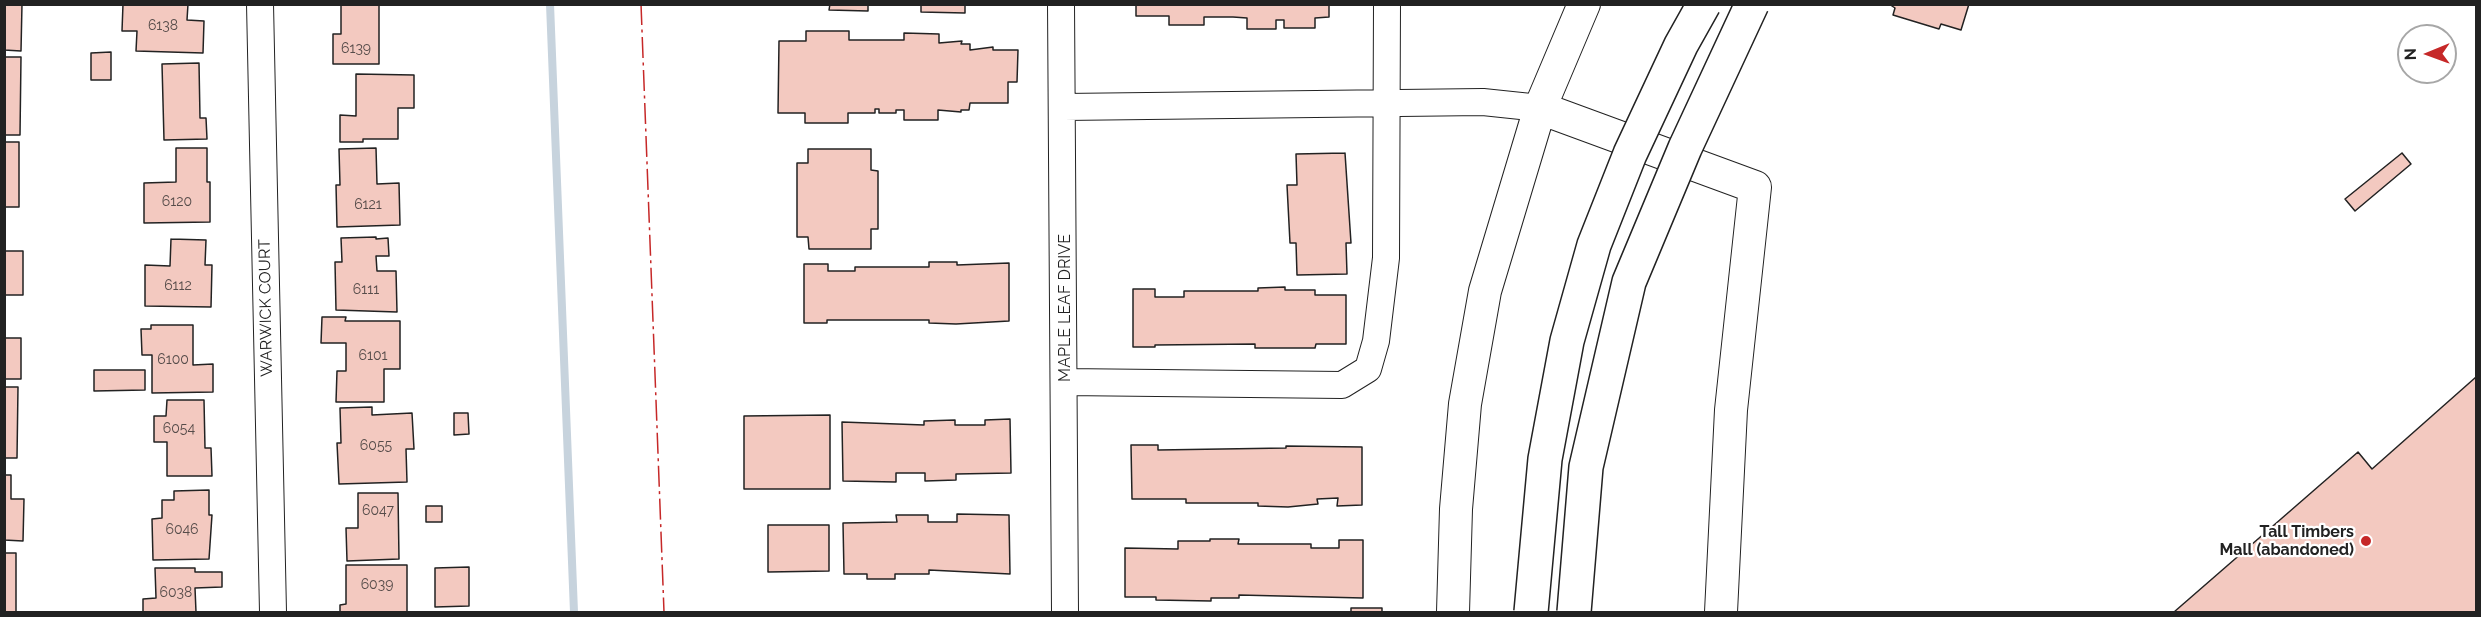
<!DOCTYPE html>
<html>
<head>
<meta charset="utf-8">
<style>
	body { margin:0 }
	#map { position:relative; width:2481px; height:617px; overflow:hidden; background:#fff; font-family:Raleway,sans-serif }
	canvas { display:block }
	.frame { position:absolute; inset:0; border:6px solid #222; pointer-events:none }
	.north { position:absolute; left:2397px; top:24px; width:60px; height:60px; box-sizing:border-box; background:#fff; border:2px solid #a7a7a7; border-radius:50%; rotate:269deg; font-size:16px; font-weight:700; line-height:24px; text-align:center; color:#222 }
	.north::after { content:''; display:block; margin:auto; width:21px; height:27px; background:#c62828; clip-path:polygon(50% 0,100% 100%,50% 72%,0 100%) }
</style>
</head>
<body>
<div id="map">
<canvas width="2481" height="617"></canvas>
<div class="frame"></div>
<div class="north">N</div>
</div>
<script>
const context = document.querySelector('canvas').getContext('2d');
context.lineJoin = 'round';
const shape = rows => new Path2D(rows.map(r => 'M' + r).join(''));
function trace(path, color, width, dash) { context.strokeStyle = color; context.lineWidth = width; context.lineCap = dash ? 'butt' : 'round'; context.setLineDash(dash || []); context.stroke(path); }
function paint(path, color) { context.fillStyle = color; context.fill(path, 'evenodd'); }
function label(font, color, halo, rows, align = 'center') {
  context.font = font + ' Raleway,sans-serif'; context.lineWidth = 4.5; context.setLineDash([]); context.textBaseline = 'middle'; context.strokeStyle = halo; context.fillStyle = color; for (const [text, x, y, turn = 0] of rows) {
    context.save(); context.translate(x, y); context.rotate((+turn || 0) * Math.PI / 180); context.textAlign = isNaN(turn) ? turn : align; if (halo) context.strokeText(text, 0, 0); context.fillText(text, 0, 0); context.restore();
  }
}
trace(shape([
	[550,4,574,612]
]), '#c7d3dd', 8);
const building = shape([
	[4,4,22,4,21,51,4,50,4,4],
	[123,4,188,4,187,20,204,21,203,53,136,51,137,31,122,31,123,4],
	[341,4,379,4,379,64,333,64,333,34,341,34,341,4],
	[830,4,868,4,868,11,829,10,830,4],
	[921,4,965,4,965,13,921,12,921,4],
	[1136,4,1329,4,1329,17,1315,18,1315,28,1284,28,1284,20,1276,20,1276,29,1247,29,1247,18,1233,17,1204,17,1204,25,1169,25,1169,16,1136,16,1136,4],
	[1889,4,1969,4,1961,30,1941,24,1939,29,1893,15,1895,8,1889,4],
	[806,31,849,31,849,40,904,40,904,33,939,34,939,43,962,41,961,44,970,44,970,50,993,47,993,50,1018,50,1017,82,1008,82,1008,103,970,103,969,110,961,110,961,112,938,110,938,120,904,120,904,110,896,110,896,113,879,113,879,109,875,109,875,113,848,113,848,123,805,123,805,113,778,113,779,41,806,41,806,31],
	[111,52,111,80,91,80,91,53,111,52],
	[4,57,21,57,20,135,4,135,4,57],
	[199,63,200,118,206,118,207,139,164,140,162,64,199,63],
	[356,74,414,75,414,108,398,108,398,139,363,139,363,142,340,142,340,115,356,116,356,74],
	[4,142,19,142,19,207,4,207,4,142],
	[176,148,207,148,207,182,210,182,210,222,144,223,144,183,176,182,176,148],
	[376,148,377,184,399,183,400,225,337,227,336,185,340,185,339,149,376,148],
	[808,149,871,149,871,170,878,171,878,229,871,229,871,249,809,249,808,237,797,237,797,163,808,163,808,149],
	[1345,153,1351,243,1346,243,1347,274,1297,275,1296,243,1290,243,1287,185,1297,185,1296,154,1345,153],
	[2402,153,2411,164,2355,211,2345,199,2402,153],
	[376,237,376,239,388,238,389,256,376,256,377,271,396,271,397,312,336,310,335,262,342,262,341,238,376,237],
	[171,239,206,240,205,265,212,265,211,307,145,306,145,265,170,266,171,239],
	[4,251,23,251,23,295,5,295,4,251],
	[929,262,957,262,957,265,1009,263,1009,321,956,324,929,323,929,320,827,320,827,323,804,323,804,264,828,264,828,271,855,271,855,267,929,267,929,262],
	[1285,287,1285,290,1315,290,1315,295,1346,295,1346,344,1316,344,1315,348,1255,348,1255,344,1155,345,1155,347,1133,347,1133,289,1155,289,1155,297,1184,297,1184,291,1258,291,1258,288,1285,287],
	[322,317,346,317,345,321,400,321,400,369,384,369,384,402,336,402,337,371,346,371,346,343,321,343,322,317],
	[151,325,193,325,193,365,213,364,213,392,152,393,152,355,142,355,141,329,151,329,151,325],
	[4,338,21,338,21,379,4,379,4,338],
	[94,370,145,370,145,390,94,391,94,370],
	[2476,377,2476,612,2174,612,2358,452,2372,469,2476,377],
	[4,387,18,387,17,458,4,458,4,387],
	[167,400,204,400,205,448,211,448,212,476,167,476,167,442,154,442,154,416,166,416,167,400],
	[372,407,372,415,412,413,414,449,406,449,407,482,339,484,337,443,341,443,340,408,372,407],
	[454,413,468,413,469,434,454,435,454,413],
	[830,415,830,489,744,489,744,416,830,415],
	[1010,419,1011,473,956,474,956,480,925,481,925,473,896,473,896,482,843,481,842,422,924,425,924,421,955,420,955,425,985,425,985,420,1010,419],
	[1131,445,1158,445,1158,450,1286,448,1286,446,1362,447,1362,505,1337,506,1338,498,1317,499,1318,504,1288,507,1258,506,1258,503,1186,503,1186,499,1132,499,1131,445],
	[4,475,11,475,11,499,24,499,23,541,4,540,4,475],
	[209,490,209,515,212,515,209,559,153,560,152,519,162,518,162,500,174,500,174,491,209,490],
	[358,493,398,493,399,559,347,561,346,528,358,528,358,493],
	[426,506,442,506,442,522,426,522,426,506],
	[957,514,1009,515,1010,574,929,570,929,574,895,574,895,579,867,579,867,574,844,574,843,523,897,522,896,515,928,515,928,522,957,522,957,514],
	[768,525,829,525,829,571,768,572,768,525],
	[1210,539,1239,539,1238,544,1311,544,1311,548,1339,548,1339,540,1363,540,1363,598,1239,595,1239,598,1211,598,1211,601,1156,600,1156,597,1125,597,1125,548,1178,549,1178,541,1210,541,1210,539],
	[4,553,16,553,16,612,4,612,4,553],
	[346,565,407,565,407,612,340,612,340,605,346,604,346,565],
	[469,567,469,606,435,607,435,568,469,567],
	[155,568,195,568,195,572,222,572,222,587,195,588,196,612,215,612,143,612,143,599,156,598,155,568],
	[1351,608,1382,608,1382,612,1351,612,1351,608]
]);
paint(building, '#f3c9c0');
trace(building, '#222', 1.5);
const minor = shape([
	[260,4,273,612],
	[1061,4,1065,612],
	[1064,107,1483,102,1540,108],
	[1065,382,1342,385,1368,369,1376,341,1386,258,1387,4]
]);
const tertiary = shape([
	[1540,108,1755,187,1731,410,1721,612],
	[1453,612,1456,509,1465,404,1485,291,1540,108,1584,4]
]);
trace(minor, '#222', 28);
trace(tertiary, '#222', 34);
trace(minor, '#fff', 26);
trace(tertiary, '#fff', 32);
const secondaryBridge = shape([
	[1531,612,1545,459,1567,341,1594,245,1630,154,1681,45,1704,4],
	[1574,612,1586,467,1629,282,1685,148,1752,4]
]);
trace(secondaryBridge, '#222', 36, []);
trace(secondaryBridge, '#fff', 33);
trace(shape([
	[641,4,664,612]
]), '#c62828', 1.5, [21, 4.5, 3, 4.5]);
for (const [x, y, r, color] of [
	[2366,541,6,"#c62828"]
]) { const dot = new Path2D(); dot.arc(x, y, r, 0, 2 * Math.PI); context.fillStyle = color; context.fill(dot); trace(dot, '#fff', 2); }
label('14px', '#564c4a', null, [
	["6138",163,26],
	["6139",356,49],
	["6120",177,202],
	["6121",368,205],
	["6112",178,286],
	["6111",366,290],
	["6101",373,356],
	["6100",173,360],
	["6054",179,429],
	["6055",376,446],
	["6047",378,511],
	["6046",182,530],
	["6039",377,585],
	["6038",176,593]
]);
label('16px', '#222', '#fff', [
	["WARWICK COURT",266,308,-91],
	["MAPLE LEAF DRIVE",1065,308,-90]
]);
label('bold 16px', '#222', '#fff', [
	["Tall Timbers",2354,532],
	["Mall (abandoned)",2354,550]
], 'right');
</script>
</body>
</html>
